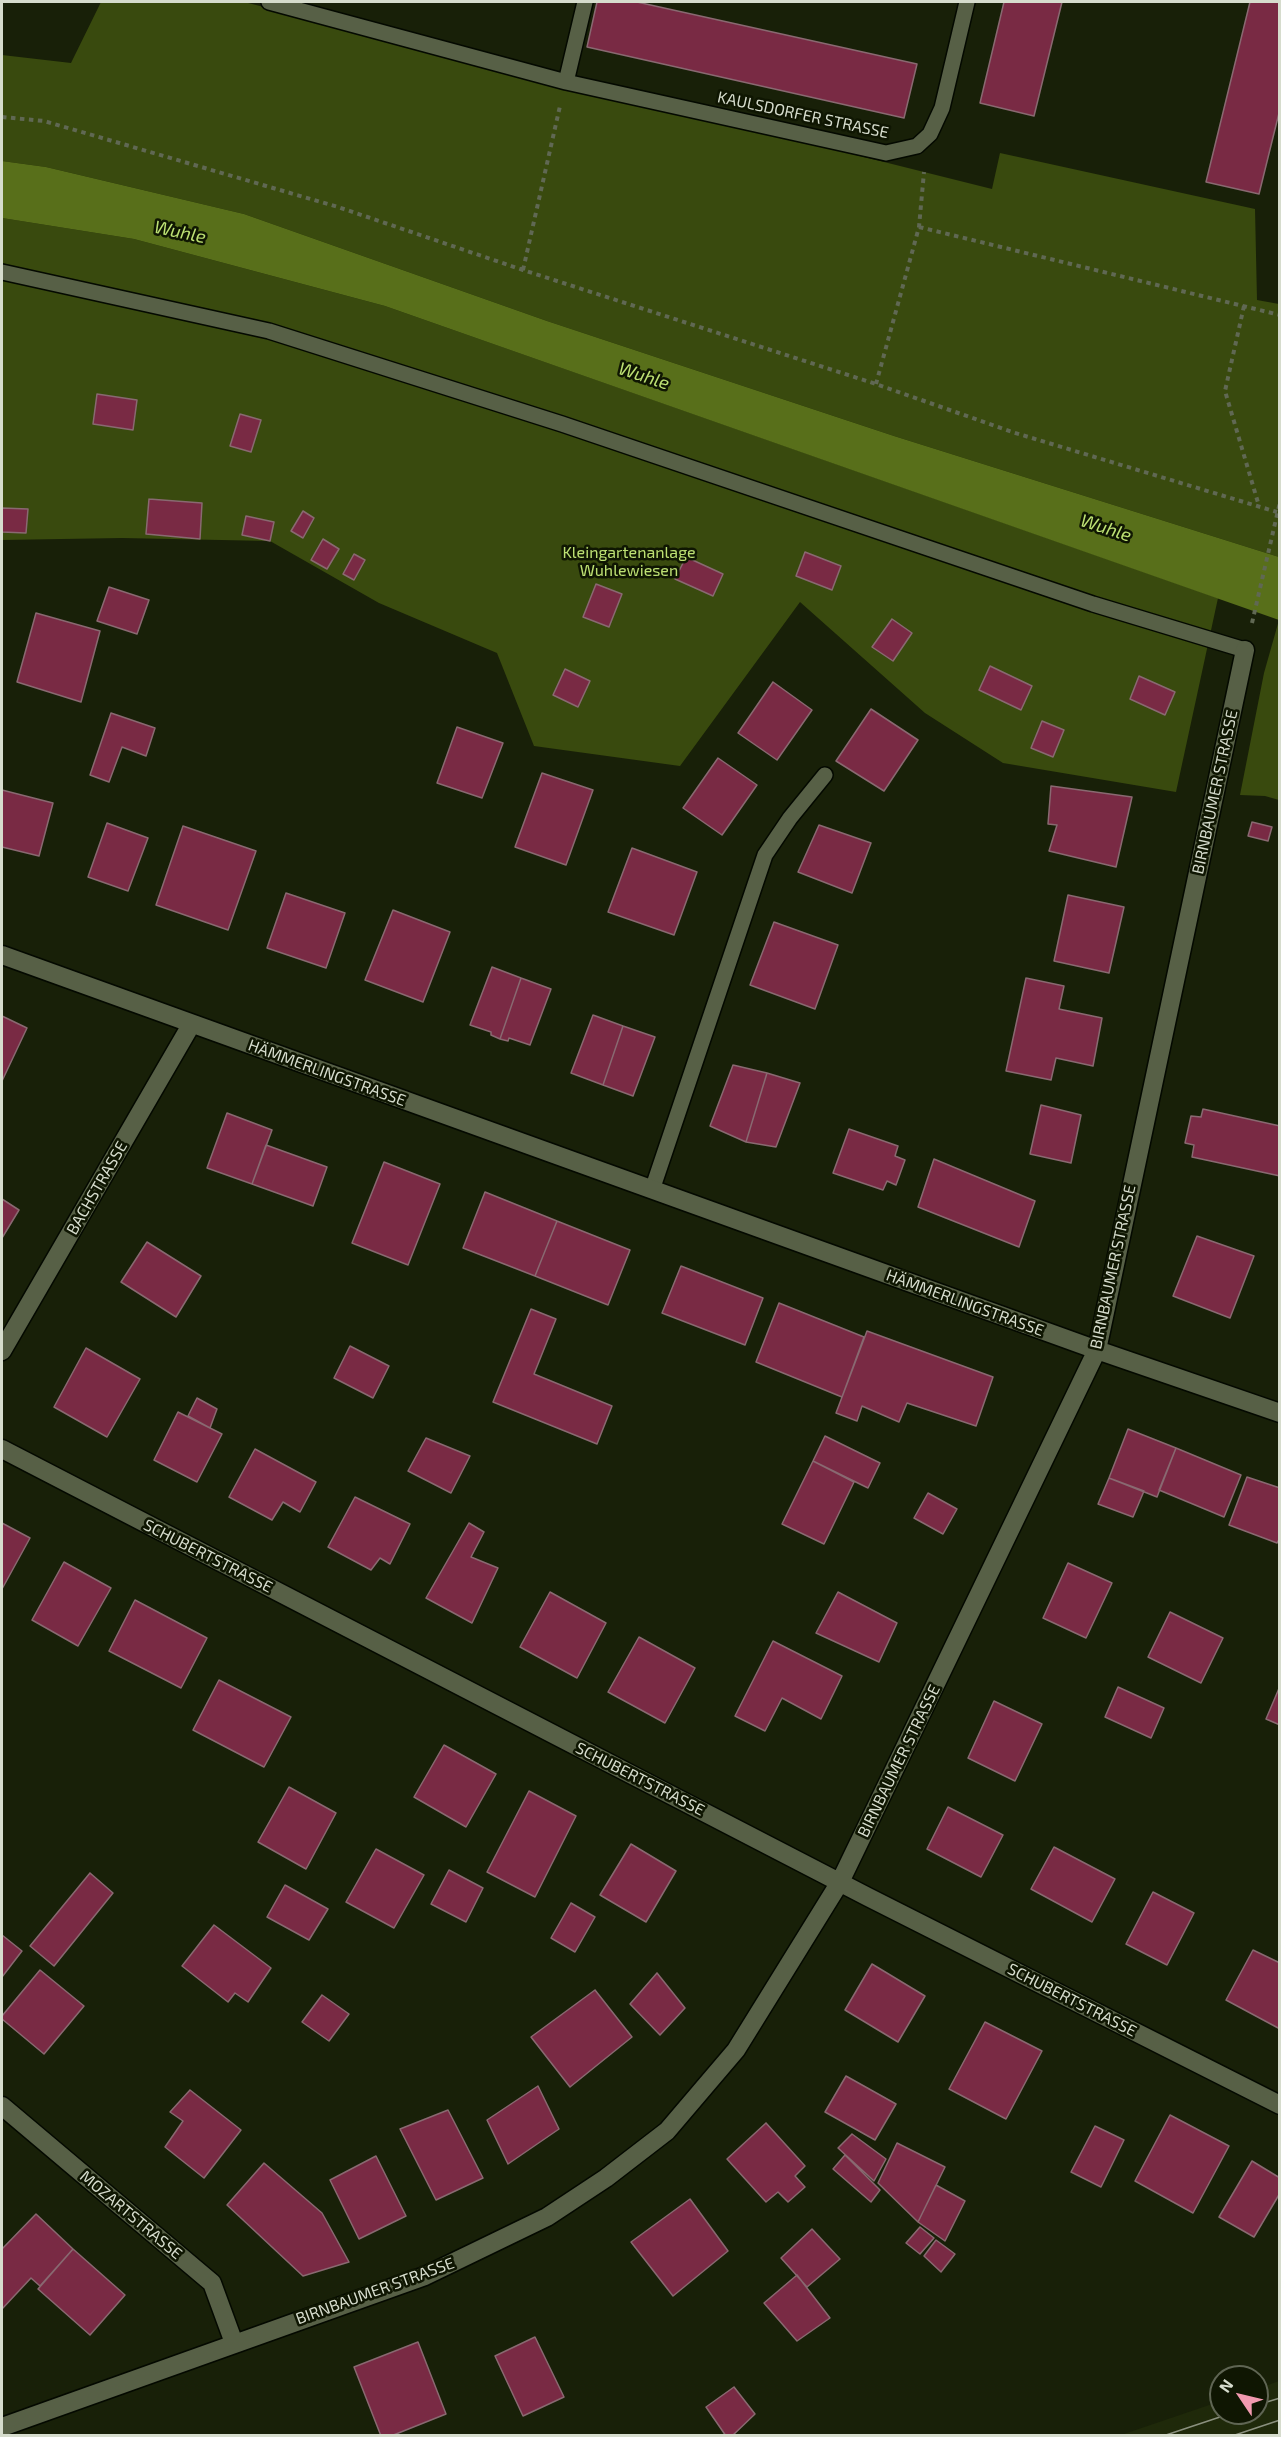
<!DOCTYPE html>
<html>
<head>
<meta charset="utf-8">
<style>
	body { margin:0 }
	#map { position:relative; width:1281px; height:2437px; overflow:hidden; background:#182008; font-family:"Exo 2",sans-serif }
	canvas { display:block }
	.frame { position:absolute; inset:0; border:3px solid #d6dccd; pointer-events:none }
	.north { position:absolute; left:1209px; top:2365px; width:60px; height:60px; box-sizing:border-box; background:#0f1602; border:2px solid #5f6553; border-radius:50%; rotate:305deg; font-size:16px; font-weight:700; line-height:24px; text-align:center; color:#d6dccd }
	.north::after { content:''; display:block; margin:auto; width:21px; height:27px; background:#f29ab0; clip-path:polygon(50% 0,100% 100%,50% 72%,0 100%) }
</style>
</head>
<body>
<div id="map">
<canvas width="1281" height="2437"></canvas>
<div class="frame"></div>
<div class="north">N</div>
</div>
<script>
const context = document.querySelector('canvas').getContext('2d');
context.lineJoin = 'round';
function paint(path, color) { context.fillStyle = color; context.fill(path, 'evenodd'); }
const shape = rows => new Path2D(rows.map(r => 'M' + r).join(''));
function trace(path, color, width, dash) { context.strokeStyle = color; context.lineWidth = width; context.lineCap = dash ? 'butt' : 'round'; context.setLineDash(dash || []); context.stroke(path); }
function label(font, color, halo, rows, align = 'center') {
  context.font = font + ' "Exo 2",sans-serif'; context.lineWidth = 5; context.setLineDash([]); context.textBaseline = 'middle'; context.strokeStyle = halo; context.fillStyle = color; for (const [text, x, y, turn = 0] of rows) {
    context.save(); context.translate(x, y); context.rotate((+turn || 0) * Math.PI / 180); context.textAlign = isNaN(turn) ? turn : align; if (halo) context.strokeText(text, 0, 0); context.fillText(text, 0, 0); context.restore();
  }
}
paint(shape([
	[1279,2381,1279,2435,1121,2435,1221,2401,1221,2413,1257,2413,1257,2389]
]), '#1f290a');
paint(shape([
	[101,2,244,2,992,189,1000,153,1255,209,1257,300,1279,304,1279,557,894,436,547,321,244,214,46,167,2,161,2,55,71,63],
	[2,218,134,239,385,306,1218,598,1176,792,1003,763,925,713,800,602,680,766,534,746,497,653,379,603,270,541,122,538,2,540],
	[1279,620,1280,620,1279,800,1265,796,1240,795,1264,673]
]), '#394a0e');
paint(shape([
	[2,161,46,167,244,214,547,321,894,436,1279,557,1279,620,385,306,134,239,2,218]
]), '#586f1a');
const building = shape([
	[597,2,637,2,917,64,904,118,587,47,597,2],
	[1004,2,1062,2,1034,116,980,103,1004,2],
	[1250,2,1280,2,1280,109,1259,194,1206,182,1250,2],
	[97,394,137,400,133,430,93,424,97,394],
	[240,414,261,420,251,452,230,446,240,414],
	[149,499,202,503,200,539,146,534,149,499],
	[2,508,28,509,26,533,2,532,2,508],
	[303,511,314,518,303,538,291,531,303,511],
	[246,516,274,522,270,541,242,535,246,516],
	[323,539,339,549,327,569,311,560,323,539],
	[805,552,841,566,832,590,796,576,805,552],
	[354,554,365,560,354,580,343,574,354,554],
	[686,557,723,574,713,596,675,579,686,557],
	[596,584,622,594,609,627,583,617,596,584],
	[109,587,149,600,137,634,97,621,109,587],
	[36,613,100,631,81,702,17,682,36,613],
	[892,619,912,633,893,661,872,647,892,619],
	[990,666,1032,686,1021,710,979,690,990,666],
	[565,669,590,681,578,707,553,695,565,669],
	[1139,676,1175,692,1165,715,1130,699,1139,676],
	[773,682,812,710,777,760,738,733,773,682],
	[871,709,918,740,884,791,836,761,871,709],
	[111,713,155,728,146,756,122,747,109,782,90,775,111,713],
	[1042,721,1064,730,1053,757,1031,748,1042,721],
	[457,727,503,743,482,798,437,783,457,727],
	[718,758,757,785,722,835,683,808,718,758],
	[542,773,593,790,566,865,515,847,542,773],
	[1051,786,1132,797,1116,867,1049,851,1057,825,1048,824,1051,786],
	[2,790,53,803,39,856,2,847,2,790],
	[1252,822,1272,827,1268,841,1248,836,1252,822],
	[107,823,148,838,128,891,88,877,107,823],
	[819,825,871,843,852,893,798,872,819,825],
	[183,826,256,851,228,930,156,905,183,826],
	[632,848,697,872,674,935,608,912,632,848],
	[286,893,345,913,326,968,267,948,286,893],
	[1068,895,1124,907,1109,973,1054,961,1068,895],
	[393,910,450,932,423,1002,365,980,393,910],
	[774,922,838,945,815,1009,750,985,774,922],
	[492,967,521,978,500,1039,491,1035,491,1032,470,1025,492,967],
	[521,978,551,989,530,1045,509,1038,508,1041,500,1039,521,978],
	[1026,978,1064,986,1059,1009,1102,1018,1093,1066,1056,1058,1051,1080,1006,1071,1026,978],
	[593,1015,623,1026,603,1085,571,1073,593,1015],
	[2,1016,27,1028,2,1081,2,1016],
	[623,1026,655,1037,633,1096,603,1085,623,1026],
	[733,1065,767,1073,746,1142,710,1126,733,1065],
	[767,1073,800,1083,776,1147,746,1142,767,1073],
	[1041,1105,1081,1115,1071,1163,1030,1154,1041,1105],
	[1203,1109,1280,1126,1280,1176,1192,1157,1194,1145,1185,1143,1191,1116,1201,1117,1203,1109],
	[227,1113,272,1130,252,1184,207,1168,227,1113],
	[849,1129,898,1146,895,1156,905,1160,896,1185,887,1181,883,1190,833,1173,849,1129],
	[266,1145,327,1167,313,1206,252,1184,266,1145],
	[934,1159,1035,1201,1019,1247,918,1207,934,1159],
	[384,1162,440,1184,408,1265,352,1243,384,1162],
	[485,1192,557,1221,535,1276,463,1248,485,1192],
	[2,1199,19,1210,2,1238,2,1199],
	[557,1221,630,1250,608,1305,535,1276,557,1221],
	[1197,1236,1254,1256,1230,1318,1173,1296,1197,1236],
	[147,1242,201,1276,176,1317,121,1282,147,1242],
	[681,1266,763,1298,745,1345,662,1313,681,1266],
	[779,1303,864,1337,842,1397,756,1362,779,1303],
	[531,1309,556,1319,534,1374,612,1406,597,1444,493,1402,531,1309],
	[867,1331,993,1377,976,1426,907,1403,899,1422,862,1406,857,1421,836,1413,867,1331],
	[350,1346,389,1366,373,1398,334,1378,350,1346],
	[86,1348,140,1379,107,1437,54,1407,86,1348],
	[197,1398,217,1409,210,1428,188,1416,197,1398],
	[178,1412,222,1434,197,1482,154,1460,178,1412],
	[1128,1429,1176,1448,1157,1497,1109,1478,1128,1429],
	[825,1436,880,1463,868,1488,813,1461,825,1436],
	[426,1438,470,1456,451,1493,408,1471,426,1438],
	[1176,1448,1241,1475,1224,1517,1159,1490,1176,1448],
	[255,1449,316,1482,300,1512,283,1502,272,1520,229,1497,255,1449],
	[813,1461,854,1482,824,1544,782,1524,813,1461],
	[1247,1477,1280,1488,1280,1538,1277,1543,1229,1525,1247,1477],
	[1109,1478,1144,1491,1133,1517,1098,1504,1109,1478],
	[928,1493,957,1509,943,1534,914,1518,928,1493],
	[355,1497,410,1524,390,1564,380,1558,371,1570,328,1547,355,1497],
	[2,1523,30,1538,2,1589,2,1523],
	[469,1523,484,1532,471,1557,498,1568,472,1623,426,1598,469,1523],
	[64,1562,111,1588,78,1646,32,1620,64,1562],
	[1068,1563,1112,1583,1086,1638,1043,1618,1068,1563],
	[550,1592,606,1623,577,1678,520,1647,550,1592],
	[838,1592,897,1623,879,1662,816,1633,838,1592],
	[135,1600,207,1638,181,1688,109,1651,135,1600],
	[1170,1612,1223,1638,1201,1683,1148,1657,1170,1612],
	[639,1637,695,1668,665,1723,608,1692,639,1637],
	[773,1641,842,1676,821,1719,782,1698,765,1731,735,1716,773,1641],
	[219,1680,291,1717,264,1767,193,1730,219,1680],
	[1280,1686,1280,1725,1266,1719,1280,1686],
	[1118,1687,1164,1708,1151,1738,1105,1717,1118,1687],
	[994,1701,1042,1724,1015,1781,968,1758,994,1701],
	[444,1745,496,1774,466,1827,414,1797,444,1745],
	[289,1787,336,1813,306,1869,258,1842,289,1787],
	[529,1791,576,1816,535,1897,487,1872,529,1791],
	[948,1807,1003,1835,981,1877,927,1849,948,1807],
	[631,1844,676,1871,646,1922,600,1895,631,1844],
	[1054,1847,1115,1879,1092,1922,1031,1889,1054,1847],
	[376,1849,424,1875,394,1928,346,1902,376,1849],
	[449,1870,483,1888,466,1922,431,1904,449,1870],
	[90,1873,113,1893,54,1966,30,1946,90,1873],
	[285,1885,328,1909,309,1940,267,1917,285,1885],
	[1153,1892,1194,1913,1167,1965,1126,1944,1153,1892],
	[571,1903,595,1917,575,1952,551,1938,571,1903],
	[214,1925,271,1968,248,2002,235,1993,228,2002,182,1966,214,1925],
	[2,1935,22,1951,2,1977,2,1935],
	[1253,1950,1280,1963,1280,2029,1226,2000,1253,1950],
	[872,1964,925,1996,898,2042,845,2010,872,1964],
	[40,1970,84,2006,44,2054,2,2019,2,2016,40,1970],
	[657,1973,685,2008,660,2035,630,2004,657,1973],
	[595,1990,632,2037,570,2087,531,2037,595,1990],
	[322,1995,349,2014,329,2041,302,2022,322,1995],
	[985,2022,1042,2051,1006,2119,949,2089,985,2022],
	[846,2076,896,2104,875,2140,825,2112,846,2076],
	[538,2086,559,2129,508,2164,487,2120,538,2086],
	[190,2090,241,2130,204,2178,165,2147,183,2121,170,2112,190,2090],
	[448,2110,483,2178,436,2200,400,2129,448,2110],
	[1170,2115,1229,2146,1193,2213,1135,2181,1170,2115],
	[766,2123,805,2166,795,2176,805,2187,788,2202,778,2192,766,2202,727,2159,766,2123],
	[1095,2126,1124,2140,1101,2187,1071,2172,1095,2126],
	[852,2134,886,2159,874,2181,838,2148,852,2134],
	[897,2143,945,2167,918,2222,878,2183,897,2143],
	[845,2155,880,2190,871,2202,833,2169,845,2155],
	[376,2156,406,2216,359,2239,330,2180,376,2156],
	[1252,2161,1280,2178,1280,2193,1254,2237,1219,2217,1252,2161],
	[264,2163,322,2213,349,2262,303,2276,227,2205,264,2163],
	[936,2185,965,2201,945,2241,918,2222,936,2185],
	[690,2199,728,2251,673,2296,631,2242,690,2199],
	[36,2214,73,2249,40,2286,31,2278,2,2309,2,2249,36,2214],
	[920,2227,934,2238,920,2254,906,2243,920,2227],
	[812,2229,840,2259,807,2287,781,2258,812,2229],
	[936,2240,955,2254,941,2272,924,2256,936,2240],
	[73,2249,125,2295,90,2335,38,2289,73,2249],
	[797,2275,830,2318,797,2341,764,2303,797,2275],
	[535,2337,564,2397,523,2416,495,2356,535,2337],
	[418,2342,446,2414,391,2436,381,2436,354,2367,418,2342],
	[734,2387,755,2414,732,2436,726,2436,706,2407,734,2387]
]);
paint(building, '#792a44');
trace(building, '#896971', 1.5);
const lane = shape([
	[269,2,566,82,886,153,917,146,930,134,942,108,967,2],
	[566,82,585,2],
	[2,272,269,331,562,424,1093,604,1245,650],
	[652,1190,765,855,790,818,825,775]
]);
const street = shape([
	[2,955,1097,1350,1280,1413],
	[2,1351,191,1025],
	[2,1449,868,1897,1280,2105],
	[2,2106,212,2283,234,2343],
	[2,2427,425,2276,547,2217,606,2178,667,2131,736,2050,840,1882,1097,1350,1245,650]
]);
trace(lane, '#040900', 18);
trace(street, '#040900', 21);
trace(shape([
	[2,117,44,121,338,207,523,270,876,384,1012,432,1277,512],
	[919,227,1280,315],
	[523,270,560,106],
	[1244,306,1225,391,1259,506],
	[876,384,919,227,924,172],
	[1252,623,1280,502]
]), '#606853', 4, [4.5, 4.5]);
trace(lane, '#576046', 15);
trace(street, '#576046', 18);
trace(shape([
	[1257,2405,1280,2398],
	[1163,2436,1232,2413],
	[1232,2436,1280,2420]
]), '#8b917f', 1.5);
label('16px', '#d6dccd', '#0f1602', [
	["KAULSDORFER STRASSE",803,115,12],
	["BIRNBAUMER STRASSE",1215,792,-78],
	["HÄMMERLINGSTRASSE",327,1073,20],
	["BACHSTRASSE",97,1188,-60],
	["BIRNBAUMER STRASSE",1113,1267,-78],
	["HÄMMERLINGSTRASSE",965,1303,20],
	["SCHUBERTSTRASSE",208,1556,27],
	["BIRNBAUMER STRASSE",899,1761,-64],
	["SCHUBERTSTRASSE",640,1779,27],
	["SCHUBERTSTRASSE",1072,2000,27],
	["MOZARTSTRASSE",131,2215,40],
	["BIRNBAUMER STRASSE",375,2291,-20]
]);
label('16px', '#bde073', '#0f1602', [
	["Kleingartenanlage",629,553],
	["Wuhlewiesen",629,571]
]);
label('italic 18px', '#bee274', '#0f1602', [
	["Wuhle",180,232,12],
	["Wuhle",644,376,18],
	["Wuhle",1106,528,18]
]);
</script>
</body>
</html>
